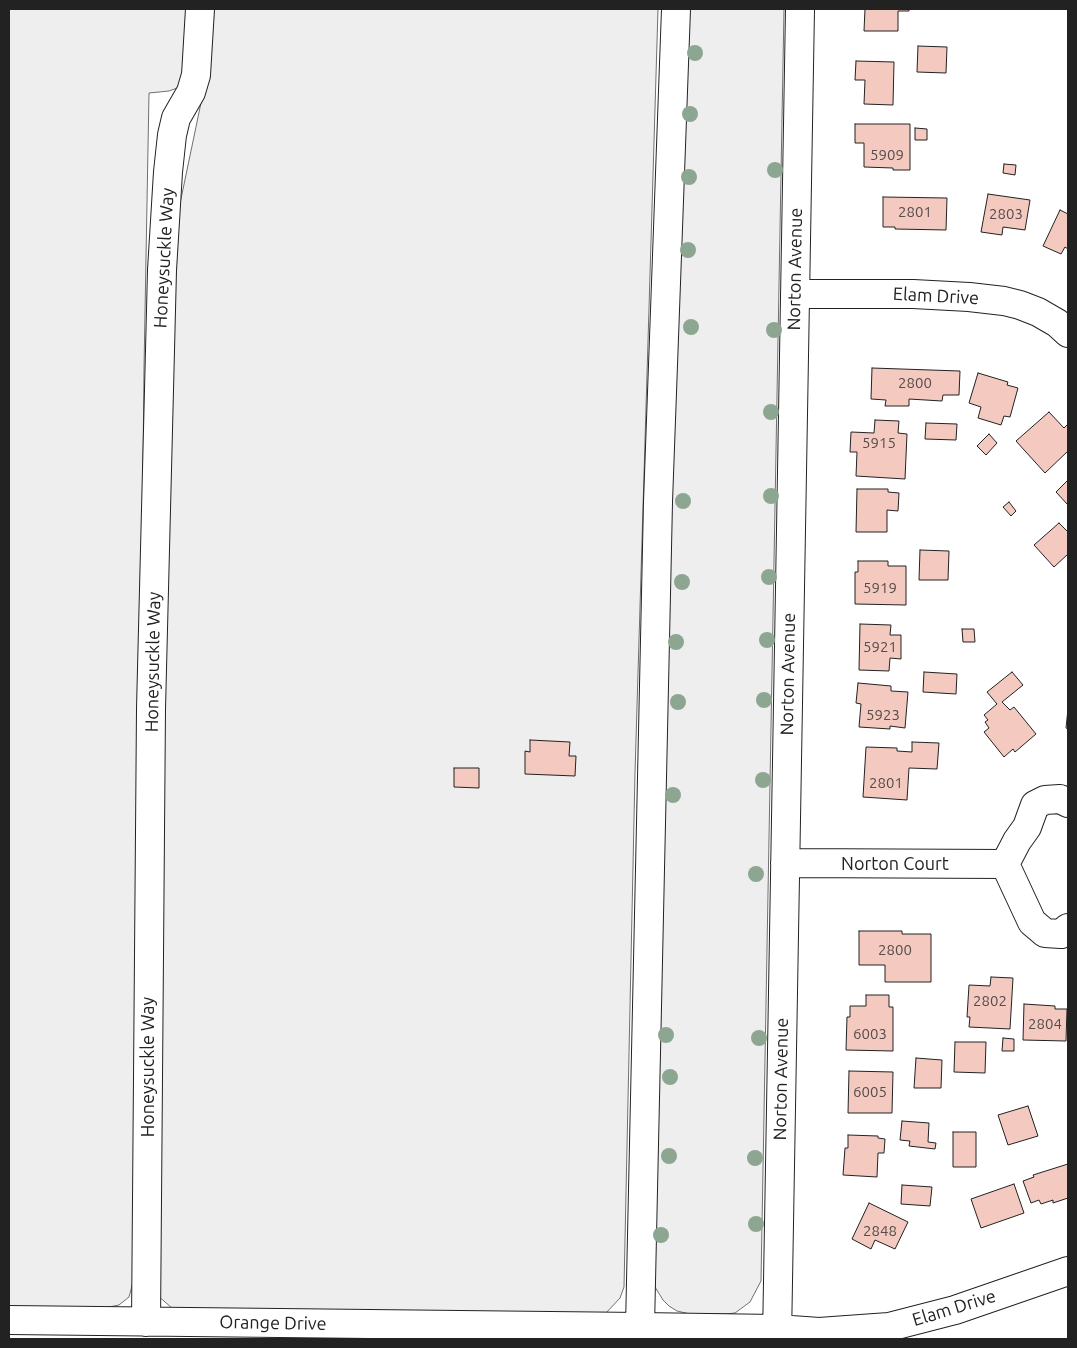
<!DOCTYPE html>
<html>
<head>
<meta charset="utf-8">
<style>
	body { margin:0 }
	#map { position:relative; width:1077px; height:1348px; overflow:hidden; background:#fff; font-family:Ubuntu,sans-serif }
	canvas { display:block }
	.frame { position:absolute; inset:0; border:10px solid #222; pointer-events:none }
</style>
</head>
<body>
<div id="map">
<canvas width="1077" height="1348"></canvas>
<div class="frame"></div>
</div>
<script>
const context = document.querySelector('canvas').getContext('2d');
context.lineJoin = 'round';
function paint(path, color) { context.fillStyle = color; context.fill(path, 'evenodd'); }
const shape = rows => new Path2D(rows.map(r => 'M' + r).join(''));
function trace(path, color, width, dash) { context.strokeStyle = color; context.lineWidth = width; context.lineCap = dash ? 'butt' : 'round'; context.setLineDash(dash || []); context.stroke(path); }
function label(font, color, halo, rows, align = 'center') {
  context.font = font + ' Ubuntu,sans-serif'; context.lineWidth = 4; context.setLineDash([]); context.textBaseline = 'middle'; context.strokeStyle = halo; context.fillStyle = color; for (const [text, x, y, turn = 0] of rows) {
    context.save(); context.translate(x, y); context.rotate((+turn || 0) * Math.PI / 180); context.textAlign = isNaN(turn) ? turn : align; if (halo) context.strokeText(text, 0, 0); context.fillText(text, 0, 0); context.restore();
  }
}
const green = shape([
	[9,9,187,9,185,62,180,87,169,91,149,93,144,368,135,1275,129,1297,119,1305,104,1308,9,1308,9,9],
	[209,9,658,9,635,773,624,1287,620,1298,606,1313,586,1314,172,1308,157,1295,163,739,177,218,207,74,209,9],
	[682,9,784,9,761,1281,750,1302,735,1313,726,1314,690,1314,677,1311,669,1306,663,1300,655,1287,652,1280,682,9]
]);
paint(green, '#eee');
trace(green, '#6f6f6f', 1);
const building = shape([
	[865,9,909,9,909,11,898,11,898,31,864,31,865,9],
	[918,46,947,47,946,73,917,72,918,46],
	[856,61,894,62,893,105,864,104,865,80,855,80,856,61],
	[855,124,910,124,910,170,893,170,893,168,864,167,864,143,855,143,855,124],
	[915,128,927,129,927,140,915,140,915,128],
	[1004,164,1016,165,1015,175,1003,173,1004,164],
	[988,194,1030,200,1025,230,1003,227,1002,235,981,232,988,194],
	[883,197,947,198,946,230,895,229,895,227,883,227,883,197],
	[1060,210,1068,214,1068,249,1065,247,1061,254,1043,246,1060,210],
	[872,368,960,371,959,395,943,395,942,401,909,399,909,406,885,406,886,400,871,399,872,368],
	[978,373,1008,382,1007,385,1018,388,1010,417,1004,416,1001,425,978,418,981,407,969,403,978,373],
	[1049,412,1064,428,1068,424,1068,451,1045,473,1016,441,1049,412],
	[875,420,899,421,898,433,907,434,905,479,856,476,857,452,850,452,851,432,874,433,875,420],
	[926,423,957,424,956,440,925,439,926,423],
	[989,434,997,443,986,455,977,446,989,434],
	[1068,480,1068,505,1056,492,1068,480],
	[857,489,888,489,888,492,899,493,898,511,887,510,887,532,856,532,857,489],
	[1009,502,1016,511,1011,516,1003,507,1009,502],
	[1059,523,1068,532,1068,554,1054,567,1034,545,1059,523],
	[920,550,949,551,948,580,919,580,920,550],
	[858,561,888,561,888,566,906,566,906,605,855,604,855,572,858,572,858,561],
	[860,624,891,625,890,635,901,635,901,659,890,658,889,671,859,670,860,624],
	[962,629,974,629,975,642,963,642,962,629],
	[924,672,957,674,956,694,923,692,924,672],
	[1012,672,1023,685,1002,702,1010,710,1014,707,1036,734,1015,752,1013,749,1004,757,984,732,989,728,985,722,988,720,984,715,997,704,987,692,1012,672],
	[858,683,891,686,891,691,908,692,905,728,890,726,890,729,859,727,861,704,856,703,858,683],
	[1068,709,1068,729,1066,728,1068,709],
	[530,740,570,742,569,756,576,756,575,776,525,774,525,751,530,752,530,740],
	[912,742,939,743,937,769,909,768,907,800,863,797,866,747,897,748,897,751,912,752,912,742],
	[454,768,479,768,479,788,454,787,454,768],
	[859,931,902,931,902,934,931,934,931,982,885,982,885,965,859,965,859,931],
	[991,977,1013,978,1010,1029,969,1027,970,1017,967,1017,969,985,990,986,991,977],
	[866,995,889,995,889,1007,893,1007,893,1051,846,1050,847,1017,850,1017,850,1006,866,1006,866,995],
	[1024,1004,1055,1006,1055,1009,1067,1009,1066,1041,1023,1040,1024,1004],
	[1003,1038,1014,1039,1014,1051,1002,1051,1003,1038],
	[955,1042,986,1042,985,1073,954,1072,955,1042],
	[916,1058,942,1060,941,1088,914,1088,916,1058],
	[849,1071,893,1072,892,1113,848,1113,849,1071],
	[1028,1106,1038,1136,1008,1145,998,1115,1028,1106],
	[902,1121,929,1123,928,1142,936,1143,935,1149,909,1146,910,1141,900,1140,902,1121],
	[953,1132,976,1132,976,1167,953,1167,953,1132],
	[848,1135,878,1136,878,1138,885,1139,884,1153,878,1153,877,1177,843,1175,845,1148,848,1148,848,1135],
	[1068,1164,1068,1198,1053,1203,1053,1200,1041,1204,1039,1200,1031,1203,1023,1181,1034,1177,1033,1175,1068,1164],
	[1014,1184,1024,1213,981,1228,971,1199,1014,1184],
	[902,1185,932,1187,930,1206,901,1204,902,1185],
	[869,1203,908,1222,895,1249,875,1240,871,1249,852,1239,869,1203]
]);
paint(building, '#f3c9c0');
trace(building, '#222', 1);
const minor = shape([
	[795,294,913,294,969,297,1004,301,1020,305,1038,312,1057,323,1068,333],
	[785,863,1005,864],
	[1005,864,1032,922,1045,933,1061,934,1068,928],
	[1005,864,1017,841,1027,827,1035,805,1045,800,1060,799,1068,803],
	[9,1320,640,1327,777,1329,819,1332,889,1327,955,1310,1068,1271],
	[146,1322,151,709,162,270,168,172,172,135,176,118,191,92,196,75,200,9],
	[640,1327,658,502,676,9],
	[777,1339,800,9]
]);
trace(minor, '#222', 30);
trace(minor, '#fff', 28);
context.fillStyle = '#8da692';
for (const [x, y] of [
	[695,53],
	[690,114],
	[775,170],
	[689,177],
	[688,250],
	[691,327],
	[774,330],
	[771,412],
	[771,496],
	[683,501],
	[769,577],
	[682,582],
	[767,640],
	[676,642],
	[764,700],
	[678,702],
	[763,780],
	[673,795],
	[756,874],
	[666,1035],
	[759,1038],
	[670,1077],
	[669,1156],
	[755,1158],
	[756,1224],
	[661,1235]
]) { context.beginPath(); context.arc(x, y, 8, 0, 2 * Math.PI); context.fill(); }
label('15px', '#564c4a', null, [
	["5909",887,155],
	["2801",915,212],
	["2803",1006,214],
	["2800",915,383],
	["5915",879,443],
	["5919",880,588],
	["5921",880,647],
	["5923",883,715],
	["2801",886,783],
	["2800",895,950],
	["2802",990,1001],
	["2804",1045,1024],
	["6003",870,1034],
	["6005",870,1092],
	["2848",880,1231]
]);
label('18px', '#222', '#fff', [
	["Honeysuckle Way",164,258,-87],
	["Norton Avenue",795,269,-89],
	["Elam Drive",936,296,3],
	["Honeysuckle Way",153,662,-89],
	["Norton Avenue",788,674,-89],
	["Norton Court",895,864],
	["Honeysuckle Way",148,1067,-90],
	["Norton Avenue",781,1079,-89],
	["Elam Drive",954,1308,-17],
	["Orange Drive",273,1323,1]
]);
</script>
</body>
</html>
